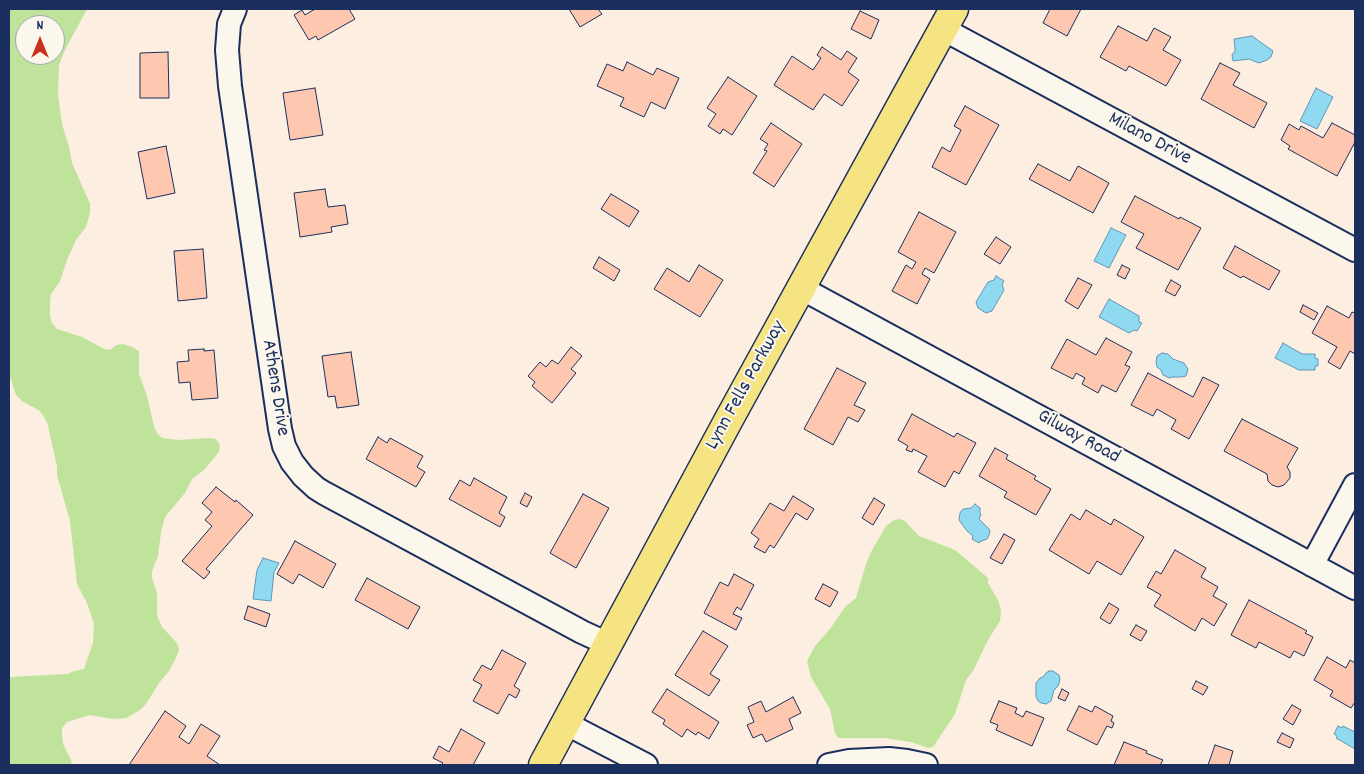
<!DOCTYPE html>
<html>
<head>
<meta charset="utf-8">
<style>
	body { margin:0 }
	#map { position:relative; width:1364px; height:774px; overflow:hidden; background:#fceee0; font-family:Dekko,sans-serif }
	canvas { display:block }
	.frame { position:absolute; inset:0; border:10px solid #1b2f5e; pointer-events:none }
	.north { position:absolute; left:15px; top:15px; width:50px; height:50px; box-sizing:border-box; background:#fbf7ec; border:1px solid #a1a7b3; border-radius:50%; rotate:0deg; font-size:14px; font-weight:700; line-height:20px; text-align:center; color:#1b2f5e }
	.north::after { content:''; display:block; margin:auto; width:18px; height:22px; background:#c8321e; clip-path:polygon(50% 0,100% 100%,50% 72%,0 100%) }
</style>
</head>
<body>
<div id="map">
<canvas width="1364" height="774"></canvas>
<div class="frame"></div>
<div class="north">N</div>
</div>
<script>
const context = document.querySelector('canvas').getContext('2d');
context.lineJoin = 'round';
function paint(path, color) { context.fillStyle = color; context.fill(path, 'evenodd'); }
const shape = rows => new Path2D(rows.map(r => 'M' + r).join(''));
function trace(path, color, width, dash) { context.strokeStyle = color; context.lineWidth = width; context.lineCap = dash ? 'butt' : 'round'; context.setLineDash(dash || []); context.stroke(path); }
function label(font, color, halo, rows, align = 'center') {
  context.font = font + ' Dekko,sans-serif'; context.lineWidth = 4; context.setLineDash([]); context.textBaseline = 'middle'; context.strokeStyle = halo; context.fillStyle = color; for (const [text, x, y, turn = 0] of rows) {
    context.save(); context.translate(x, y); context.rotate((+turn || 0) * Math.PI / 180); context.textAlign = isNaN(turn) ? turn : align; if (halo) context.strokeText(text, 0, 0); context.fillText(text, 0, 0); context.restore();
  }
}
paint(shape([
	[9,9,87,9,65,50,59,65,58,94,62,124,69,147,72,163,87,197,90,204,90,213,86,227,76,240,67,260,60,281,51,294,50,301,50,316,52,323,57,329,82,337,104,349,110,350,116,345,123,344,132,347,139,351,139,374,147,396,154,426,157,433,162,438,178,440,209,438,216,439,220,445,219,452,204,470,192,479,185,493,165,517,161,532,158,556,152,571,152,578,157,593,157,615,162,627,177,643,179,650,176,658,169,671,159,683,146,704,140,710,126,718,112,719,90,715,67,722,62,728,62,735,63,744,71,760,72,765,12,765,9,762,9,677,67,674,74,671,84,669,89,654,93,643,94,624,87,603,77,584,70,521,57,475,57,466,47,422,40,411,22,401,16,395,9,374],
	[25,25,55,25,55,55,25,55],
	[900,519,905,521,919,536,955,550,988,578,988,583,998,600,1001,610,1000,621,988,640,973,671,966,680,955,714,933,747,928,748,911,742,884,738,838,738,835,733,830,709,811,677,807,661,815,646,830,629,845,607,856,598,866,564,872,550,886,526,894,520]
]), '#c0e39c');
const water = shape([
	[1252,36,1273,51,1271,57,1267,60,1259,63,1249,59,1233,61,1232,55,1235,51,1235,48,1234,39,1252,36],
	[1316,88,1333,97,1317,129,1300,121,1316,88],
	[1111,228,1126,235,1109,268,1094,261,1111,228],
	[996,276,1004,281,1002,285,1004,290,992,311,986,313,978,308,976,302,988,282,994,280,996,276],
	[1109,299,1139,316,1139,322,1142,323,1137,331,1134,330,1129,333,1099,317,1109,299],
	[1283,343,1302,354,1315,354,1315,358,1318,359,1318,366,1315,366,1315,370,1299,370,1275,358,1283,343],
	[1162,353,1168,354,1173,359,1184,363,1188,369,1186,376,1181,377,1173,377,1169,378,1163,375,1161,370,1157,367,1156,362,1157,356,1162,353],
	[975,504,980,508,980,513,981,514,979,519,990,530,989,535,987,539,979,542,979,543,972,539,973,536,967,531,959,520,960,513,962,510,964,509,971,508,975,504],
	[263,558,279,563,274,572,271,601,253,599,257,570,263,558],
	[1049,671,1053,671,1059,675,1060,680,1058,686,1054,690,1051,701,1046,704,1041,703,1038,701,1036,696,1036,683,1040,678,1043,677,1046,673,1049,671],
	[1338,726,1342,728,1343,726,1355,732,1355,749,1336,738,1337,736,1334,734,1338,726]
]);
paint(water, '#90daf1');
trace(water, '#6196b6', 1);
const building = shape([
	[315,9,349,9,355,19,318,40,316,36,309,40,294,15,302,10,305,15,315,9],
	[569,9,598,9,602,14,580,27,569,9],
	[1050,9,1081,9,1067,36,1043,23,1050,9],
	[860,11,879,20,871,39,851,29,860,11],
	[1118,26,1147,41,1154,28,1171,37,1163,50,1181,60,1166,86,1129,66,1126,71,1100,57,1118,26],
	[822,47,841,60,847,51,857,58,848,72,859,80,842,106,824,94,813,110,774,85,792,56,813,70,821,58,817,55,822,47],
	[168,52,169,98,140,98,140,53,168,52],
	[627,62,653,75,657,68,679,78,665,109,651,102,644,117,620,106,624,98,597,86,607,64,623,71,627,62],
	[1220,63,1240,73,1233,85,1267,103,1254,128,1201,99,1220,63],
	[728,77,757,96,732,135,723,129,720,134,708,126,716,114,707,108,728,77],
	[315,88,323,135,290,140,283,93,315,88],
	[965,106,999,125,966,185,932,167,942,147,950,152,961,130,954,126,965,106],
	[771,123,802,144,774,187,753,173,767,151,764,150,768,144,760,139,771,123],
	[1332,123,1355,135,1355,142,1337,176,1288,149,1290,146,1281,140,1289,124,1299,130,1301,126,1323,138,1332,123],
	[166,146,175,193,147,199,138,152,166,146],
	[1038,164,1070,181,1078,166,1109,183,1093,213,1029,179,1038,164],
	[325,189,328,207,345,205,348,224,331,227,332,232,300,237,294,193,325,189],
	[611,194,639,211,629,227,601,209,611,194],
	[1135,196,1179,219,1180,217,1201,228,1178,270,1136,248,1144,234,1121,222,1135,196],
	[919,212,956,232,934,273,925,268,922,274,930,279,917,304,892,291,906,265,912,269,916,262,898,252,919,212],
	[996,237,1011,247,1000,264,984,254,996,237],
	[1235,246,1280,271,1269,290,1243,276,1241,278,1223,268,1235,246],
	[203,249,207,298,178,301,174,251,203,249],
	[599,257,620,270,614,281,593,268,599,257],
	[699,265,723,280,700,317,654,289,667,268,689,282,699,265],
	[1122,265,1130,269,1125,279,1117,275,1122,265],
	[1078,278,1092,285,1078,309,1065,301,1078,278],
	[1171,280,1181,286,1175,296,1165,291,1171,280],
	[1303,305,1318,313,1314,320,1300,312,1303,305],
	[1327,306,1349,318,1352,312,1355,313,1355,354,1350,351,1340,369,1328,362,1337,347,1312,333,1327,306],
	[1106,338,1132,352,1125,365,1130,367,1116,392,1102,385,1098,393,1082,384,1085,378,1076,373,1073,379,1051,368,1067,339,1096,355,1106,338],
	[571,347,582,356,571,369,576,373,552,403,532,386,535,382,528,376,540,362,546,367,552,360,558,364,571,347],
	[204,349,204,351,214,350,218,398,192,400,190,382,179,383,177,362,189,361,188,350,204,349],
	[351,352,359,405,337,408,335,396,328,397,322,356,351,352],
	[837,368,866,383,854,405,865,410,858,422,848,417,833,445,804,429,837,368],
	[1148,373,1193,397,1203,377,1219,385,1189,439,1171,429,1176,420,1157,409,1153,416,1131,405,1148,373],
	[912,414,954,437,957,433,976,443,959,474,954,471,945,487,918,472,927,456,913,449,912,452,906,450,908,446,898,440,912,414],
	[1242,419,1298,448,1287,467,1290,472,1290,478,1284,485,1278,487,1272,485,1268,481,1267,474,1224,451,1242,419],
	[378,437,387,443,390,438,423,456,417,467,425,472,416,487,366,459,378,437],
	[995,448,1008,455,1006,459,1036,476,1034,479,1051,489,1036,515,1004,497,1007,492,979,476,995,448],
	[474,478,507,497,499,513,505,517,500,527,449,499,460,480,470,486,474,478],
	[216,487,235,502,236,500,253,515,206,569,210,572,204,579,182,561,212,526,205,520,212,512,202,503,216,487],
	[525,493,532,497,527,507,520,503,525,493],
	[583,494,609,508,576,568,550,553,583,494],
	[793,496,814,509,807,520,796,513,774,548,770,545,765,553,754,547,759,539,751,533,770,503,784,511,793,496],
	[874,498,885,505,873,525,862,518,874,498],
	[1086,510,1111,525,1114,519,1144,537,1121,575,1097,561,1089,574,1049,550,1071,514,1080,520,1086,510],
	[1004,534,1015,540,1002,564,990,558,1004,534],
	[295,541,336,564,323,588,299,574,293,584,277,574,295,541],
	[1175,550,1206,568,1201,577,1218,587,1213,596,1227,604,1214,626,1202,618,1195,631,1154,606,1161,595,1147,587,1156,571,1161,574,1175,550],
	[734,574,754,585,741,610,737,607,733,614,742,618,736,630,704,613,720,582,728,586,734,574],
	[367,578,420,607,408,629,355,600,367,578],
	[823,584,838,592,830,607,815,599,823,584],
	[1249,600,1307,631,1305,633,1313,637,1304,656,1294,651,1290,658,1259,642,1256,648,1231,635,1249,600],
	[1109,603,1119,609,1110,624,1100,618,1109,603],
	[248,606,270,614,266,627,244,619,248,606],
	[1136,625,1147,631,1141,641,1130,635,1136,625],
	[703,631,728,646,710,674,720,680,709,696,675,675,703,631],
	[502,650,526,663,514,686,520,690,516,698,509,694,498,714,473,701,482,685,473,680,482,665,491,670,502,650],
	[1327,657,1346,668,1350,660,1355,663,1355,702,1351,708,1330,696,1333,691,1314,680,1327,657],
	[1196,681,1208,687,1203,695,1192,689,1196,681],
	[667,689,719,722,709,739,698,732,696,735,687,729,682,737,663,724,665,720,652,712,667,689],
	[1062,689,1069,693,1065,701,1058,698,1062,689],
	[793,697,801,713,789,719,793,729,766,742,762,734,753,738,747,725,754,722,748,707,761,701,766,712,793,697],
	[999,701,1017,708,1015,713,1023,717,1026,711,1044,718,1032,746,996,730,998,725,990,722,999,701],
	[1292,705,1301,710,1293,725,1283,719,1292,705],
	[1079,706,1092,712,1095,706,1113,716,1111,721,1114,723,1112,728,1107,726,1097,745,1067,730,1079,706],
	[165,711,186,726,179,737,189,744,201,724,220,736,207,756,220,765,129,765,165,711],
	[461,729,485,743,473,765,441,765,443,763,433,758,439,746,449,752,461,729],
	[1282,733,1294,739,1290,748,1277,742,1282,733],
	[1124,742,1147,751,1146,753,1163,760,1160,765,1114,765,1124,742],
	[1215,745,1233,751,1229,765,1208,765,1215,745]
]);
paint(building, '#fec8b0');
trace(building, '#1b2f5e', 1);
const minor = shape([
	[235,9,229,24,227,50,230,86,280,429,284,446,292,462,303,476,316,488,324,493,582,632,608,644],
	[943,29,1355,250],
	[801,288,1355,588],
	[1312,565,1355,485],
	[565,723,646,765],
	[829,765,849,761,889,759,907,761,926,765]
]);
const primary = shape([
	[543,765,728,421,954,9]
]);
trace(minor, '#1b2f5e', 26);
trace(primary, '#1b2f5e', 31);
trace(minor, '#fbf7ec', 22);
trace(primary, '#f6e381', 28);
label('20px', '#1b2f5e', '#fbf7ec', [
	["Milano Drive",1149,140,28],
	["Lynn Fells Parkway",747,386,-61],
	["Athens Drive",274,388,81],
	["Gilway Road",1078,438,29]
]);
</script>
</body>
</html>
